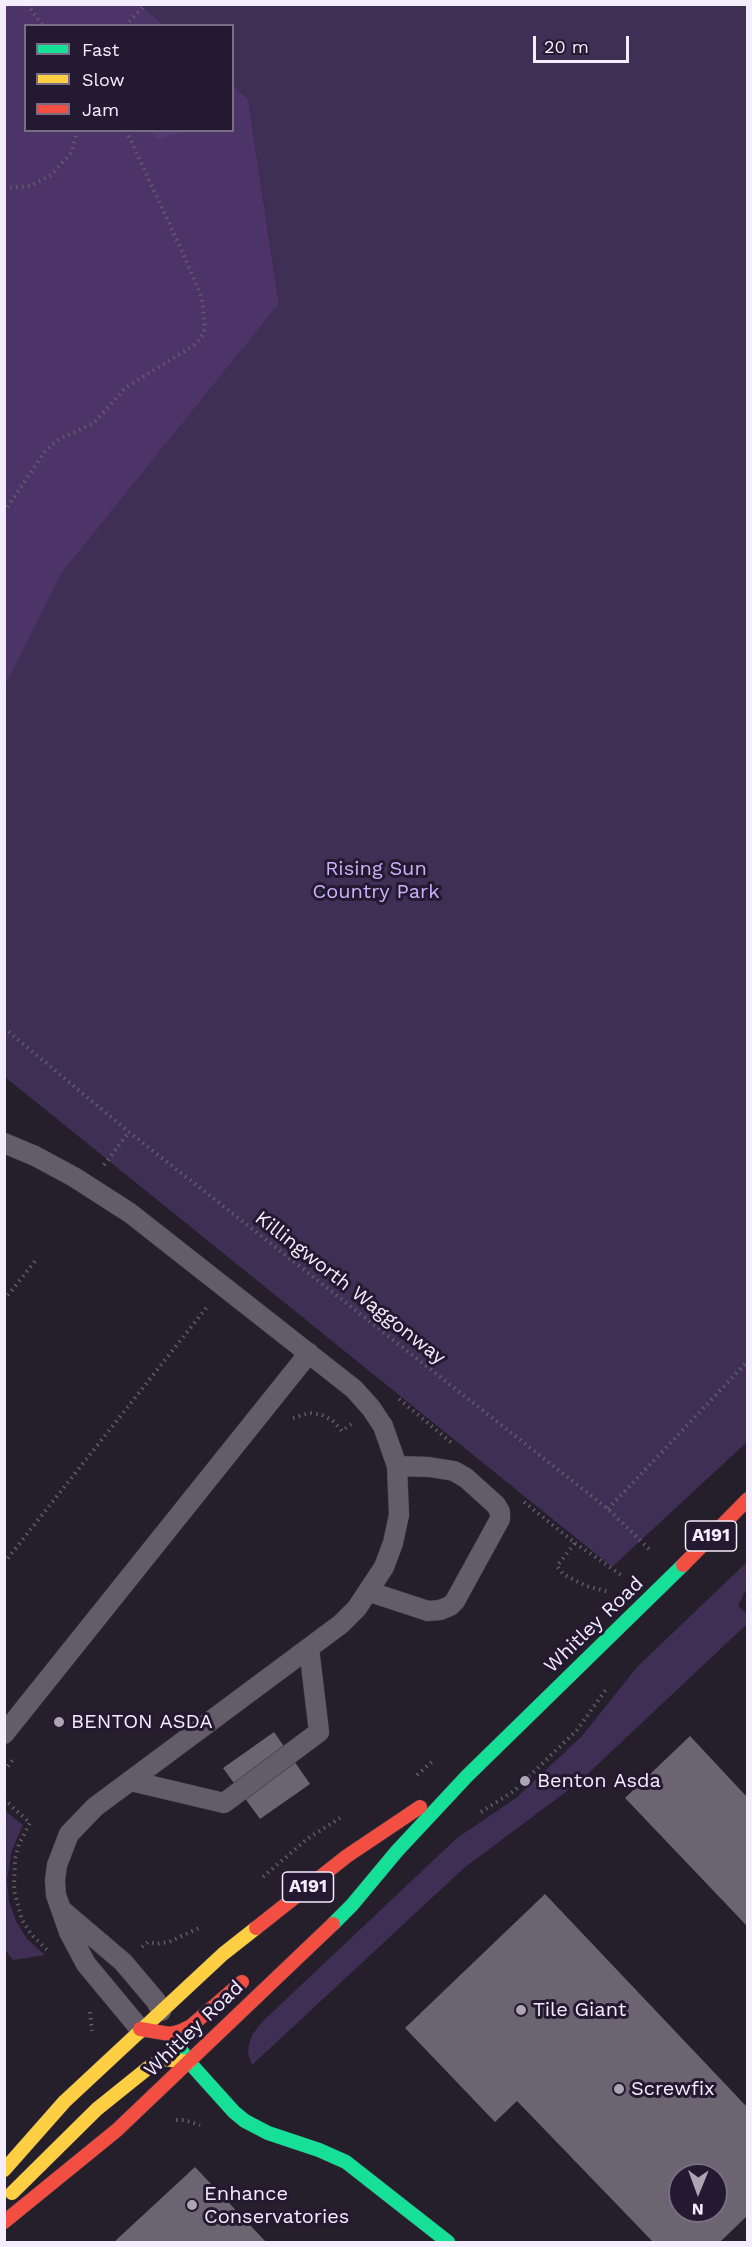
<!DOCTYPE html>
<html>
<head>
<meta charset="utf-8">
<style>
	body { margin:0 }
	#map { position:relative; width:752px; height:2247px; overflow:hidden; background:#241f2b; font-family:"Work Sans",sans-serif }
	canvas { display:block }
	.frame { position:absolute; inset:0; border:6px solid #f4edfe; pointer-events:none }
	.legend { position:absolute; left:24px; top:24px; width:210px; height:108px; box-sizing:border-box; background:#231931; border:2px solid #776e83; margin:0; padding:8px 10px; list-style:none; font-size:18px; color:#f4edfe }
	.legend li { display:flex; align-items:center; gap:12px; height:30px }
	.legend b { width:30px; border:2px solid #776e83 }
	.north { position:absolute; left:668px; top:2163px; width:60px; height:60px; box-sizing:border-box; background:#231931; border:2px solid #776e83; border-radius:50%; rotate:181deg; font-size:16px; font-weight:700; line-height:24px; text-align:center; color:#f4edfe }
	.north::after { content:''; display:block; margin:auto; width:21px; height:27px; background:#aba5b4; clip-path:polygon(50% 0,100% 100%,50% 72%,0 100%) }
	.scale { position:absolute; left:533px; top:36px; width:96px; height:27px; box-sizing:border-box; border:3px solid #f4edfe; border-top:0; padding-left:8px; font-size:18px; line-height:21px; white-space:nowrap; color:#f4edfe; -webkit-text-stroke:4px #231931; paint-order:stroke }
</style>
</head>
<body>
<div id="map">
<canvas width="752" height="2247"></canvas>
<div class="frame"></div>
<ul class="legend">
<li><b style="height:8px;background:#16e098"></b>Fast</li>
<li><b style="height:8px;background:#ffcf43"></b>Slow</li>
<li><b style="height:8px;background:#f24e42"></b>Jam</li>
</ul>
<div class="north">N</div>
<div class="scale">20 m</div>
</div>
<script>
const context = document.querySelector('canvas').getContext('2d');
context.lineJoin = 'round';
function paint(path, color) { context.fillStyle = color; context.fill(path, 'evenodd'); }
const shape = rows => new Path2D(rows.map(r => 'M' + r).join(''));
function trace(path, color, width, dash) { context.strokeStyle = color; context.lineWidth = width; context.lineCap = dash ? 'butt' : 'round'; context.setLineDash(dash || []); context.stroke(path); }
function label(font, color, halo, rows, align = 'center') {
  context.font = font + ' "Work Sans",sans-serif'; context.lineWidth = 6; context.setLineDash([]); context.textBaseline = 'middle'; context.strokeStyle = halo; context.fillStyle = color; for (const [text, x, y, turn = 0] of rows) {
    context.save(); context.translate(x, y); context.rotate((+turn || 0) * Math.PI / 180); context.textAlign = isNaN(turn) ? turn : align; if (halo) context.strokeText(text, 0, 0); context.fillText(text, 0, 0); context.restore();
  }
}
paint(shape([
	[140,5,747,5,747,1442,612,1567,5,1077,4,685,61,574,279,302,248,99,233,85,232,26,164,25],
	[747,1562,747,1588,738,1606,747,1614,747,1624,579,1782,464,1868,252,2065,248,2053,249,2045,252,2035,263,2021,457,1838,516,1798,582,1736,638,1666],
	[4,1810,23,1825,12,1850,7,1879,9,1901,16,1921,27,1939,45,1955,13,1960,5,1950]
]), '#3f2f54');
paint(shape([
	[5,5,140,5,164,25,26,26,26,130,232,130,233,85,248,99,279,303,61,574,5,685]
]), '#4c3469');
paint(shape([
	[151,131,185,131,157,139]
]), '#533a73');
paint(shape([
	[274,1732,310,1784,260,1819,223,1768],
	[690,1736,747,1797,747,1926,625,1798],
	[545,1894,747,2107,747,2216,720,2242,653,2242,517,2101,495,2122,405,2028],
	[680,2175,716,2175,716,2211,680,2211],
	[195,2167,266,2242,114,2242]
]), '#6a6571');
const lane = shape([
	[4,1143,35,1156,74,1177,130,1213,354,1389,371,1408,383,1426,397,1466,399,1515,393,1543,384,1567,357,1608,341,1624,95,1807,69,1834,57,1865,55,1880,56,1895,69,1932,86,1964,140,2029],
	[370,1592,428,1611,440,1610,450,1606,455,1601,500,1519,500,1512,496,1505,466,1478,454,1471,429,1467,397,1466],
	[4,1734,309,1353],
	[131,1781,224,1803,319,1732,309,1648],
	[63,1911,123,1962,156,2001,161,2011]
]);
const fast = shape([
	[333,1924,352,1905,397,1851,467,1776,683,1565],
	[173,2038,189,2062,234,2112,245,2121,268,2133,319,2150,346,2162,448,2242]
]);
const slow = shape([
	[4,2170,65,2101,223,1954,256,1928],
	[12,2193,97,2109,148,2068,163,2059,189,2062]
]);
const jam = shape([
	[683,1565,748,1499],
	[256,1928,347,1856,420,1807],
	[140,2029,170,2034,181,2031,191,2026,242,1982],
	[4,2222,117,2130,333,1924]
]);
trace(lane, '#3d3943', 21);
trace(fast, '#3d3943', 15);
trace(slow, '#3d3943', 15);
trace(jam, '#3d3943', 15);
trace(shape([
	[27,4,43,26],
	[125,26,146,4],
	[4,188,30,186,51,175,72,152,77,130],
	[4,512,46,450,59,439,94,423,125,388,193,346,201,338,205,329,202,298,181,249,126,130],
	[4,1028,129,1132,608,1509,652,1552],
	[104,1165,129,1132],
	[4,1300,36,1260],
	[399,1399,453,1444],
	[293,1418,310,1413,322,1415,332,1420,342,1431,351,1424],
	[524,1502,575,1543,557,1566,563,1574,586,1586,609,1592],
	[608,1509,748,1361],
	[575,1543,624,1577],
	[4,1563,207,1307],
	[4,1771,15,1757],
	[417,1775,434,1760],
	[4,1799,30,1823,19,1844,15,1859,14,1890,22,1920,31,1934,47,1950],
	[481,1812,514,1791,577,1730,607,1688],
	[263,1877,307,1839,340,1818],
	[142,1947,148,1942,156,1944,169,1942,201,1927],
	[90,2012,92,2031],
	[176,2120,184,2120,200,2125]
]), '#615d67', 4, [1.5, 4.5]);
trace(lane, '#625d68', 20);
trace(fast, '#16e098', 14);
trace(slow, '#ffcf43', 14);
trace(jam, '#f24e42', 14);
for (const [x, y, r, color] of [
	[59,1722,6,"#aba5b4"],
	[525,1781,6,"#aba5b4"],
	[521,2010,6,"#aba5b4"],
	[619,2089,6,"#aba5b4"],
	[192,2205,6,"#aba5b4"]
]) { const dot = new Path2D(); dot.arc(x, y, r, 0, 2 * Math.PI); context.fillStyle = color; context.fill(dot); trace(dot, '#231931', 2); }
for (const [x, y, w] of [
	[711,1536,51],
	[308,1887,51]
]) { const box = new Path2D(); box.roundRect(x - w / 2, y - 15, w, 30, 4.5); context.fillStyle = '#231931'; context.fill(box); trace(box, '#f4edfe', 1.5); }
label('bold 18px', '#f4edfe', null, [
	["A191",711,1536],
	["A191",308,1887]
]);
label('20px', '#cfb0fa', '#231931', [
	["Rising Sun",376,869],
	["Country Park",376,892]
]);
label('20px', '#f4edfe', '#231931', [
	["Killingworth Waggonway",350,1288,38],
	["Whitley Road",594,1625,-44],
	["Whitley Road",194,2029,-44]
]);
label('20px', '#f4edfe', '#231931', [
	["BENTON ASDA",71,1722],
	["Benton Asda",537,1781],
	["Tile Giant",533,2010],
	["Screwfix",631,2089],
	["Enhance",204,2194],
	["Conservatories",204,2217]
], 'left');
</script>
</body>
</html>
